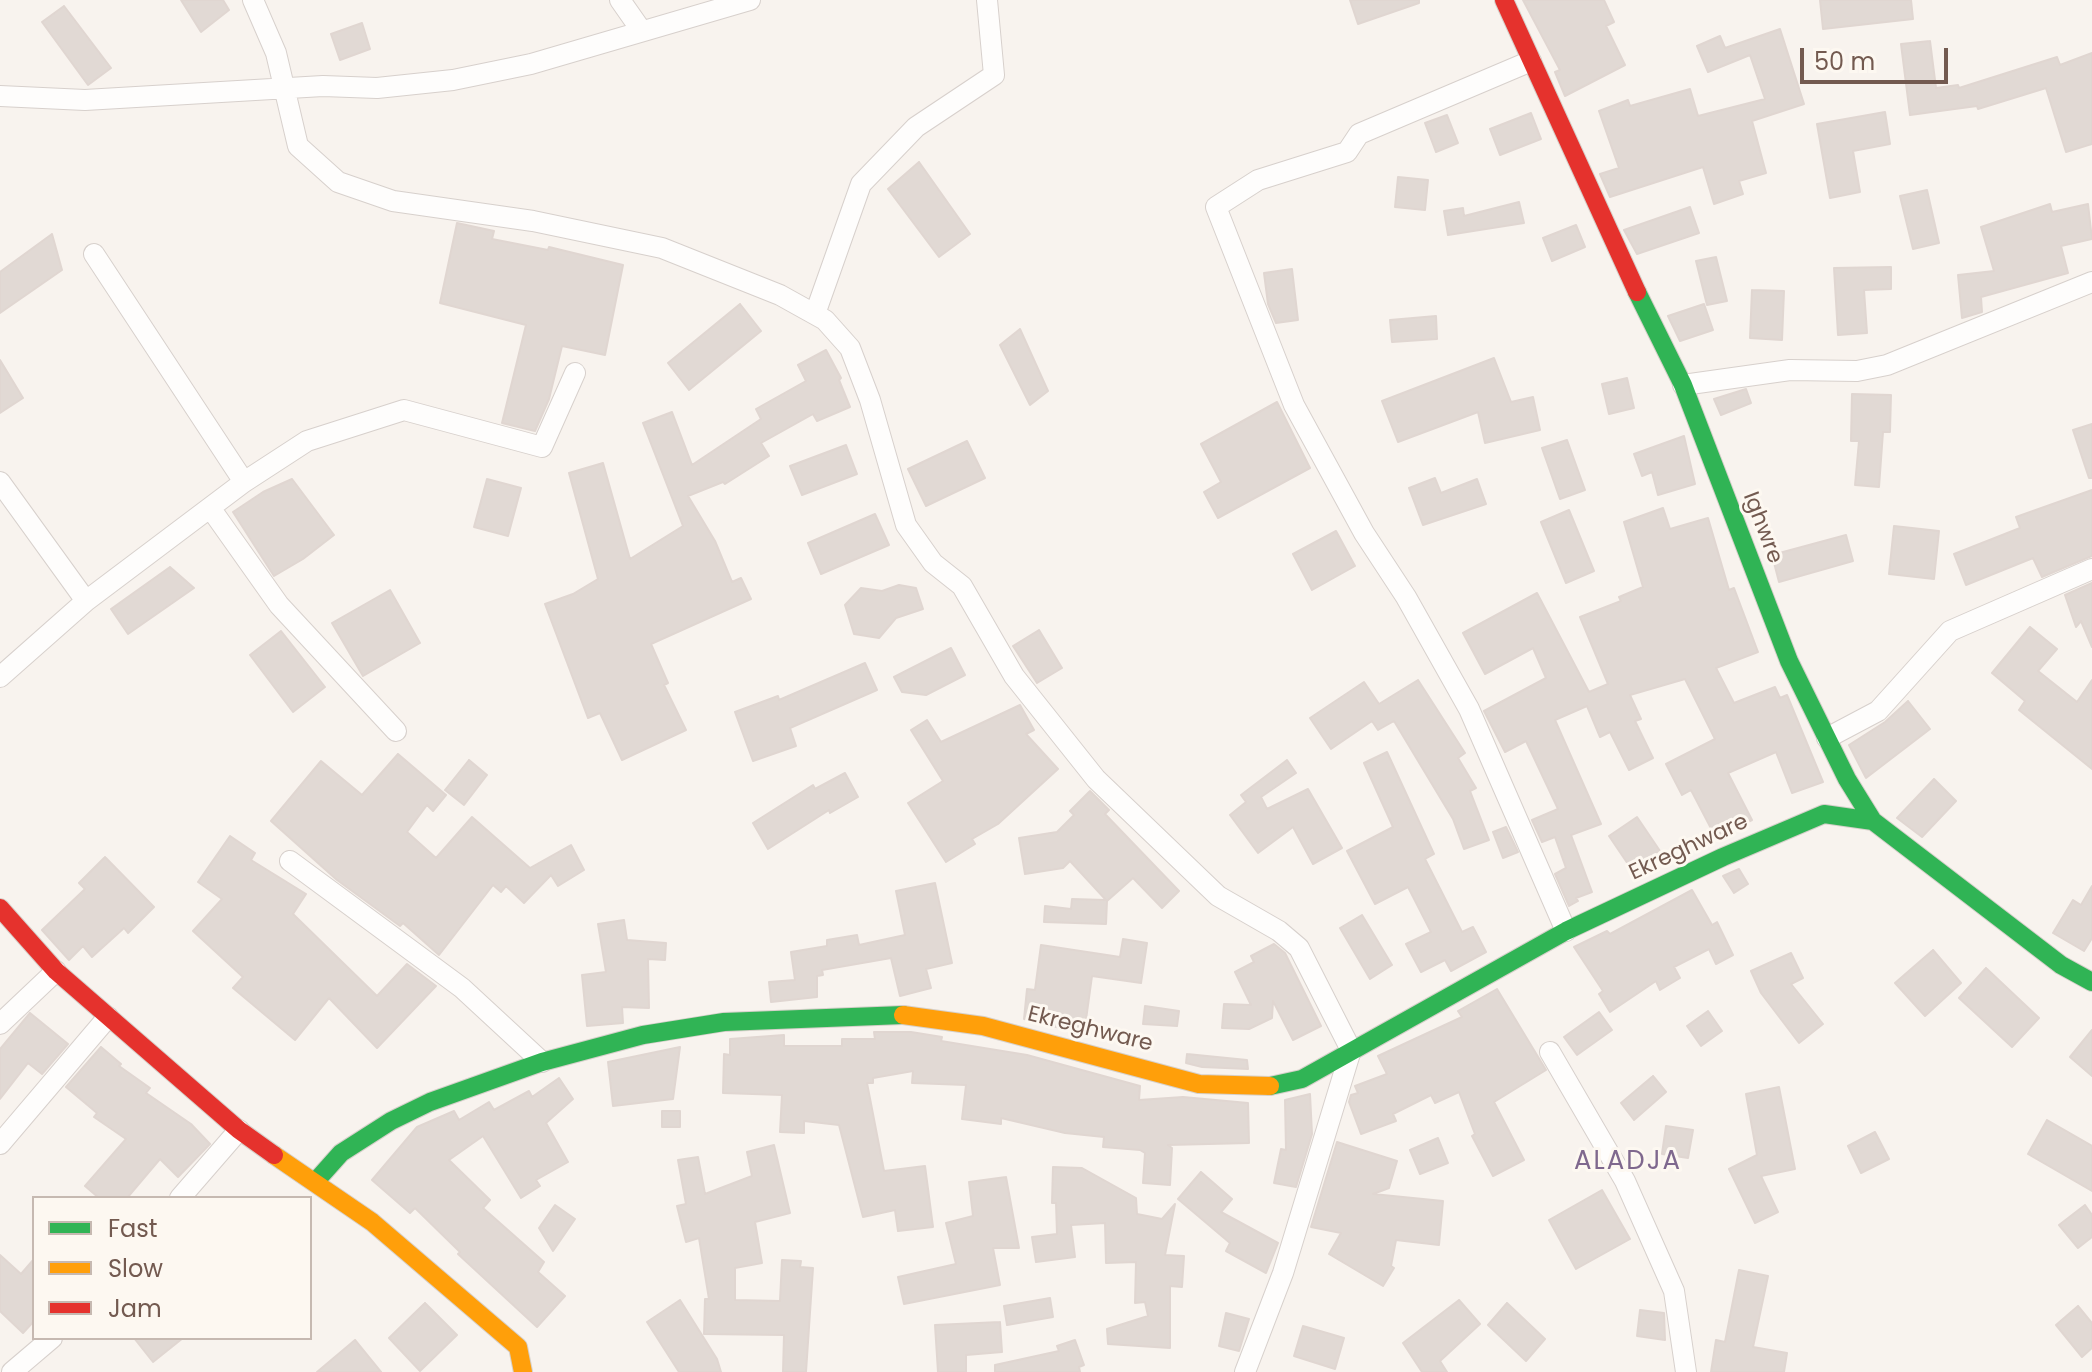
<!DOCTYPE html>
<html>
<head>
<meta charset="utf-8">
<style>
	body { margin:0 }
	#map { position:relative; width:2092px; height:1372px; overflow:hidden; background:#f8f3ee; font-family:Poppins,sans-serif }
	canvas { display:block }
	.legend { position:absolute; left:32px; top:1196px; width:280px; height:144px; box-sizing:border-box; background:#fdf8f1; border:2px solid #c6b9b1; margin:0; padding:10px 14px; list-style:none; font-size:24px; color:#735a50 }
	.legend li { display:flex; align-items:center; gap:16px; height:40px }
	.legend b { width:40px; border:2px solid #c6b9b1 }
	.scale { position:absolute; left:1800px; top:48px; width:148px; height:36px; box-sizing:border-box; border:4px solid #735a50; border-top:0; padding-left:10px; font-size:24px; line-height:28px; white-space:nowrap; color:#735a50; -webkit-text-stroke:6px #fdf8f1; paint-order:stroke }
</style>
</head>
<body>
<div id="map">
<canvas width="2092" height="1372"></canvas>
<ul class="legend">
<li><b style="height:10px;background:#30b455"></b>Fast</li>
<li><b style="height:10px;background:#ff9f0a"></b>Slow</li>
<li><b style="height:10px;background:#e5322d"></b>Jam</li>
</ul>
<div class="scale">50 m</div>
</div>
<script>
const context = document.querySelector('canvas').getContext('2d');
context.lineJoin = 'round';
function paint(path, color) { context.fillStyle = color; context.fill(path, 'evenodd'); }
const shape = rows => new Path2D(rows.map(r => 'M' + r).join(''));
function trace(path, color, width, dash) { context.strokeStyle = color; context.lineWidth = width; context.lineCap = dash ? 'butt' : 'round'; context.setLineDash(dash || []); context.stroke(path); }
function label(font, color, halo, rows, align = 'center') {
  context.font = font + ' Poppins,sans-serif'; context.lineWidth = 6; context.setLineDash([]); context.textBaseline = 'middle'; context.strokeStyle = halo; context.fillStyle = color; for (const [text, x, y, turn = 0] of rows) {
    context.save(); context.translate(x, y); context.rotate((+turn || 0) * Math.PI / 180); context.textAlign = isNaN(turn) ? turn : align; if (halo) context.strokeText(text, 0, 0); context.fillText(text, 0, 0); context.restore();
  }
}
const building = shape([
	[181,0,223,0,229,10,201,32,181,0],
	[1350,0,1419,0,1419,3,1358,24,1350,0],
	[1523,0,1604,0,1614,22,1606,26,1625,65,1565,96,1555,72,1560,70,1523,0],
	[1820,0,1911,0,1913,19,1823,29,1820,0],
	[64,6,111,68,88,85,42,22,64,6],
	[362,23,370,49,340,60,331,34,362,23],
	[1780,29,1804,104,1752,121,1766,173,1739,181,1743,194,1714,204,1703,167,1610,197,1600,174,1619,168,1599,111,1628,100,1630,106,1690,89,1698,116,1765,99,1750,55,1708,72,1697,46,1720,36,1725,48,1780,29],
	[1930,41,1936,88,1958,85,1959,88,2057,57,2060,65,2092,53,2092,144,2066,152,2046,88,1978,109,1977,106,1910,115,1901,44,1930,41],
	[1885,112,1890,144,1853,151,1860,192,1830,198,1817,124,1885,112],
	[1531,113,1541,139,1500,155,1490,129,1531,113],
	[1447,115,1458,143,1436,152,1425,123,1447,115],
	[919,162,970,234,939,257,888,189,919,162],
	[1398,177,1428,180,1425,210,1395,207,1398,177],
	[1927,190,1939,243,1913,249,1900,196,1927,190],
	[1519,202,1524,223,1448,235,1444,211,1463,208,1464,216,1519,202],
	[2050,204,2052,212,2088,204,2092,239,2061,246,2068,273,1981,297,1982,312,1962,318,1958,275,1994,271,1981,227,2050,204],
	[1690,207,1699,233,1637,254,1624,230,1690,207],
	[457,223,494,231,492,239,548,250,549,247,623,265,605,355,562,346,549,399,535,431,502,423,526,325,440,303,457,223],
	[1576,225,1585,247,1552,261,1543,238,1576,225],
	[52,234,62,270,0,313,0,272,52,234],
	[1716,257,1727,301,1707,305,1696,261,1716,257],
	[1891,267,1891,289,1864,290,1867,333,1838,335,1834,268,1891,267],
	[1292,269,1298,320,1276,323,1268,304,1264,273,1292,269],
	[1752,290,1784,291,1782,340,1750,338,1752,290],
	[740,304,761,331,689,390,668,363,740,304],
	[1704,304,1713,330,1680,341,1668,316,1704,304],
	[1436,316,1437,339,1392,342,1390,320,1436,316],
	[1020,329,1048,391,1030,405,1000,345,1020,329],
	[826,350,841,378,839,380,850,407,817,421,813,414,761,443,769,456,725,484,723,482,688,496,715,541,732,582,741,578,751,599,651,644,668,683,664,685,686,730,622,760,600,713,588,718,545,604,573,594,598,579,569,473,603,463,630,559,683,526,643,423,672,412,692,465,761,419,756,409,806,381,798,365,826,350],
	[1494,358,1511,402,1533,397,1540,430,1485,443,1478,412,1398,442,1382,401,1494,358],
	[0,360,23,398,0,413,0,360],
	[1627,378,1634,408,1609,414,1602,384,1627,378],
	[1746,389,1751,403,1721,415,1714,399,1746,389],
	[1852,394,1891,395,1890,432,1883,432,1879,487,1855,485,1859,441,1851,441,1852,394],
	[1277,402,1310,468,1218,518,1204,492,1221,482,1201,444,1277,402],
	[2092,424,2092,478,2089,478,2073,430,2092,424],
	[1684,436,1695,484,1658,495,1652,472,1642,476,1634,454,1684,436],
	[1567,440,1585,490,1560,499,1542,448,1567,440],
	[967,441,985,478,926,506,908,469,967,441],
	[846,445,857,474,802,495,790,466,846,445],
	[1435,478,1441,493,1477,479,1486,504,1423,525,1409,488,1435,478],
	[292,479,334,535,303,559,274,576,233,512,263,492,292,479],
	[487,479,521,488,508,536,474,527,487,479],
	[2092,490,2092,556,2042,577,2033,558,1966,585,1954,554,2020,528,2016,517,2092,490],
	[1663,508,1670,529,1708,518,1729,590,1734,588,1758,652,1716,668,1734,703,1775,687,1780,698,1787,695,1823,782,1792,793,1776,752,1728,773,1752,820,1716,838,1691,790,1682,795,1666,764,1715,739,1685,679,1630,695,1641,719,1635,721,1653,758,1629,770,1610,732,1600,737,1587,706,1555,720,1601,824,1571,835,1592,892,1576,898,1578,901,1569,906,1555,874,1566,868,1555,837,1542,842,1532,820,1558,809,1526,741,1505,752,1484,711,1546,678,1533,648,1485,674,1463,633,1537,593,1589,692,1608,684,1580,617,1621,601,1619,597,1643,587,1624,522,1663,508],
	[1569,510,1594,571,1566,583,1541,522,1569,510],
	[875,514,889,545,821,574,808,543,875,514],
	[1894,526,1939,531,1934,579,1889,574,1894,526],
	[1336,531,1355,566,1312,590,1293,554,1336,531],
	[1846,535,1853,561,1779,582,1772,555,1846,535],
	[170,567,194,588,128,634,111,609,170,567],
	[2092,583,2092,647,2081,621,2076,627,2065,595,2092,583],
	[899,585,916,588,923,609,896,618,879,638,854,634,845,605,861,588,882,591,899,585],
	[390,590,420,643,363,676,332,623,390,590],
	[2030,627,2057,649,2038,671,2077,702,2092,680,2092,769,2019,710,2025,701,1992,673,2030,627],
	[1039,630,1062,668,1037,683,1013,646,1039,630],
	[281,631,325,687,293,712,250,655,281,631],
	[951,648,965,675,926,695,902,692,894,677,951,648],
	[865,663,877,690,790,728,796,746,753,761,735,712,778,696,779,700,865,663],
	[1418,680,1465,753,1458,758,1476,788,1470,791,1489,840,1464,849,1453,819,1394,721,1378,730,1372,721,1331,749,1310,718,1364,682,1379,704,1418,680],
	[1908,701,1930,729,1866,778,1849,745,1885,722,1908,701],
	[1020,705,1034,730,1026,734,1058,769,998,824,972,839,975,844,946,862,908,803,943,781,911,730,927,720,941,742,1020,705],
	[1387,752,1434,854,1425,859,1462,932,1473,927,1486,952,1451,971,1445,960,1421,972,1406,944,1431,932,1408,887,1375,904,1347,851,1393,827,1364,763,1387,752],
	[398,754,446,795,433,811,427,805,407,832,436,858,472,817,530,868,571,845,584,870,558,886,551,875,524,903,506,886,501,892,493,885,439,955,403,923,400,926,337,880,271,821,321,761,362,795,398,754],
	[469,760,487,775,464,805,445,790,469,760],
	[1287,760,1296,773,1261,797,1267,809,1308,789,1342,848,1313,864,1293,827,1258,853,1230,815,1246,802,1241,795,1287,760],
	[845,773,858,797,830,813,829,810,768,849,753,823,813,785,815,789,845,773],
	[1934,779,1956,801,1922,837,1897,818,1934,779],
	[1090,791,1109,810,1105,814,1179,891,1162,908,1133,878,1107,901,1106,924,1044,922,1045,906,1071,909,1072,899,1106,900,1070,861,1063,868,1025,874,1019,838,1057,832,1074,815,1070,811,1090,791],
	[1637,817,1660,851,1632,870,1609,836,1637,817],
	[1506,827,1518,852,1503,858,1493,832,1506,827],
	[230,836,255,853,251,860,306,894,293,914,377,996,407,964,436,986,377,1048,329,998,295,1040,233,988,243,977,193,931,222,899,198,882,230,836],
	[105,857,154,907,128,933,124,928,92,957,83,946,69,960,42,930,85,889,79,883,105,857],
	[1739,869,1748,884,1734,893,1723,876,1739,869],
	[935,883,952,963,926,969,931,988,900,996,891,958,822,970,823,975,817,976,817,997,771,1002,769,982,795,980,791,952,827,946,827,940,857,935,859,945,905,935,896,891,935,883],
	[2092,886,2092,938,2084,951,2053,933,2073,900,2081,905,2092,886],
	[1692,890,1712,925,1717,922,1733,955,1716,964,1709,949,1674,967,1680,978,1660,990,1656,981,1610,1012,1599,994,1603,991,1574,947,1607,931,1610,934,1692,890],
	[1362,915,1392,965,1370,979,1340,928,1362,915],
	[624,920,627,940,666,943,665,960,648,959,649,1008,622,1007,623,1023,587,1026,582,975,606,972,598,924,624,920],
	[1123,939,1147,943,1141,983,1092,976,1084,1034,1024,1019,1027,989,1035,990,1041,945,1120,957,1123,939],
	[1274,944,1285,953,1321,1026,1293,1040,1273,1001,1272,1018,1249,1029,1222,1028,1224,1004,1251,1005,1235,972,1254,962,1251,956,1274,944],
	[1933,950,1961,983,1925,1016,1895,983,1933,950],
	[1791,953,1803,978,1791,984,1823,1024,1799,1043,1761,993,1751,971,1791,953],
	[1986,968,2039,1018,2012,1047,1959,998,1986,968],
	[1497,989,1546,1070,1494,1102,1524,1160,1493,1176,1472,1136,1475,1134,1459,1092,1435,1103,1431,1095,1393,1114,1396,1121,1361,1134,1349,1102,1351,1095,1358,1093,1355,1086,1387,1074,1378,1056,1462,1017,1458,1011,1497,989],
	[1145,1006,1179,1011,1177,1026,1143,1024,1145,1006],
	[1708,1011,1722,1031,1701,1046,1687,1026,1708,1011],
	[1599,1012,1612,1030,1577,1055,1564,1037,1599,1012],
	[30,1013,68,1044,42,1074,28,1063,0,1099,0,1049,30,1013],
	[2092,1030,2092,1076,2070,1057,2092,1030],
	[874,1032,911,1032,942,1037,941,1041,1027,1055,1140,1086,1139,1100,1183,1097,1248,1103,1249,1143,1168,1145,1172,1148,1170,1185,1143,1183,1145,1153,1140,1150,1103,1147,1104,1137,1065,1133,1001,1118,1001,1124,962,1119,966,1085,912,1083,913,1071,873,1078,873,1083,867,1083,884,1171,925,1166,933,1227,898,1231,895,1210,863,1217,839,1125,804,1121,804,1133,780,1132,782,1095,723,1093,724,1054,730,1055,730,1039,784,1035,784,1046,842,1046,842,1039,875,1039,874,1032],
	[101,1047,121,1064,119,1066,150,1088,146,1093,191,1124,210,1144,178,1177,160,1159,127,1198,99,1198,85,1186,126,1139,94,1117,97,1113,66,1087,101,1047],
	[680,1047,673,1099,613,1106,608,1062,680,1047],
	[1187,1054,1247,1060,1248,1069,1202,1067,1186,1063,1187,1054],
	[1653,1076,1666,1092,1634,1120,1621,1103,1653,1076],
	[559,1078,573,1099,546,1123,568,1162,536,1180,540,1186,521,1198,483,1136,449,1160,490,1200,483,1208,544,1262,538,1272,565,1296,537,1327,458,1254,460,1252,415,1208,410,1213,372,1180,417,1127,454,1111,459,1120,489,1102,494,1110,529,1091,532,1097,559,1078],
	[1779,1087,1795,1169,1761,1176,1778,1212,1755,1223,1729,1169,1757,1155,1746,1094,1779,1087],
	[1310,1094,1312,1134,1296,1187,1274,1183,1281,1149,1286,1150,1285,1100,1310,1094],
	[662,1111,680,1111,680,1127,662,1127,662,1111],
	[2047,1120,2092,1146,2092,1191,2028,1154,2047,1120],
	[1666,1126,1693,1130,1688,1158,1662,1154,1666,1126],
	[1875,1132,1889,1159,1861,1173,1848,1146,1875,1132],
	[1438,1138,1448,1163,1420,1174,1410,1150,1438,1138],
	[1337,1142,1397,1161,1389,1188,1373,1194,1443,1201,1439,1245,1396,1240,1391,1266,1394,1268,1383,1286,1329,1254,1341,1233,1311,1227,1337,1142],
	[774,1145,790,1213,755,1222,762,1263,735,1268,735,1300,780,1301,782,1260,801,1261,800,1267,813,1268,806,1372,783,1372,784,1335,704,1334,705,1299,709,1299,699,1238,686,1242,677,1206,686,1204,678,1160,698,1157,705,1194,752,1176,747,1152,774,1145],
	[1053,1167,1082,1168,1136,1198,1137,1214,1162,1219,1175,1204,1165,1255,1184,1256,1182,1287,1170,1286,1170,1348,1108,1344,1107,1329,1148,1316,1145,1302,1135,1303,1136,1262,1106,1263,1105,1223,1071,1225,1075,1257,1036,1262,1032,1237,1057,1234,1056,1203,1052,1203,1053,1167],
	[1201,1172,1232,1199,1221,1212,1278,1243,1266,1273,1226,1251,1230,1243,1178,1199,1201,1172],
	[1006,1177,1019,1248,993,1248,1000,1285,904,1304,898,1277,956,1264,946,1223,973,1216,969,1182,1006,1177],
	[1602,1190,1630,1239,1576,1269,1549,1220,1602,1190],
	[555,1205,575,1219,553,1251,539,1228,555,1205],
	[2085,1205,2092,1215,2092,1237,2078,1248,2059,1225,2085,1205],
	[0,1255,21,1274,34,1259,34,1321,23,1333,0,1311,0,1255],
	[1739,1270,1768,1276,1753,1347,1787,1353,1784,1372,1711,1372,1716,1340,1725,1342,1739,1270],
	[1050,1298,1053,1317,1007,1325,1004,1306,1050,1298],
	[680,1300,717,1359,721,1372,679,1372,647,1322,680,1300],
	[1459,1300,1480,1324,1440,1361,1447,1372,1422,1372,1403,1343,1459,1300],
	[425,1303,457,1335,420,1371,389,1338,425,1303],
	[1507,1303,1545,1339,1526,1361,1488,1325,1507,1303],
	[2078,1306,2092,1323,2092,1348,2082,1357,2056,1325,2078,1306],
	[1640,1310,1664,1313,1665,1340,1637,1336,1640,1310],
	[1226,1313,1249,1319,1239,1351,1219,1346,1226,1313],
	[1000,1322,1002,1352,966,1355,966,1372,938,1372,935,1325,1000,1322],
	[1303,1326,1344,1338,1335,1369,1294,1356,1303,1326],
	[134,1338,183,1338,153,1362,134,1338],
	[355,1340,381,1372,317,1372,355,1340],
	[1075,1340,1084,1365,1079,1367,1080,1372,995,1372,995,1365,1059,1351,1057,1346,1075,1340]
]);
paint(building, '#e1d9d4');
trace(building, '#e0d6d1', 2);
const street = shape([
	[253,0,276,53,298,146,338,182,393,201,533,221,662,248,780,295,825,320,850,348,870,400,906,525,933,563,962,586,1014,676,1096,779,1218,896,1279,931,1299,948,1351,1050,1283,1273,1245,1372],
	[620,0,641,30],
	[1531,61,1359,134,1347,152,1258,180,1216,207,1294,405,1364,533,1406,597,1469,709,1566,931],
	[0,96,85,100,323,86,377,88,453,80,531,64,750,0],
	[94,254,244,482],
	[815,314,861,184,916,127,994,75,987,0],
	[1683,385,1790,370,1857,371,1887,365,2092,282],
	[0,482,86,601],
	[211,509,279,605,396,731],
	[0,677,86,601,244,482,307,441,404,410,542,447,575,373],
	[1827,738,1878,711,1950,631,2092,569],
	[290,861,462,988,542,1062],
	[0,1024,56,971],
	[1550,1052,1625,1181,1674,1291,1686,1372],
	[0,1144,108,1017],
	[180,1198,239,1130],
	[12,1372,52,1338]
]);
const fast = shape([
	[1637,292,1683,385,1789,661,1847,779,1873,821,2061,965,2092,982],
	[1270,1086,1302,1079,1566,931,1723,857,1824,814,1873,821],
	[316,1181,341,1153,391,1121,430,1102,542,1062,643,1035,724,1022,903,1015]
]);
const slow = shape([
	[903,1015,983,1026,1199,1084,1270,1086],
	[274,1155,372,1222,518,1347,523,1372]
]);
const jam = shape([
	[1504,0,1637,292],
	[0,908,56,971,239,1130,274,1155]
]);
trace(street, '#d7d0cc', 22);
trace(fast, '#d6d0ca', 20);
trace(slow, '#d6d0ca', 20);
trace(jam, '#d6d0ca', 20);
trace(street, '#fefdfc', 20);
trace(fast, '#30b455', 18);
trace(slow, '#ff9f0a', 18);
trace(jam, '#e5322d', 18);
label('22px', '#735a50', '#fdf8f1', [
	["Ighwre",1762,528,69],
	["Ekreghware",1689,848,-25],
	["Ekreghware",1090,1030,14]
]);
context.letterSpacing = '2px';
label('26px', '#7f688e', '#fdf8f1', [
	["ALADJA",1628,1162]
]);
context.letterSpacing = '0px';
</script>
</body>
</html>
